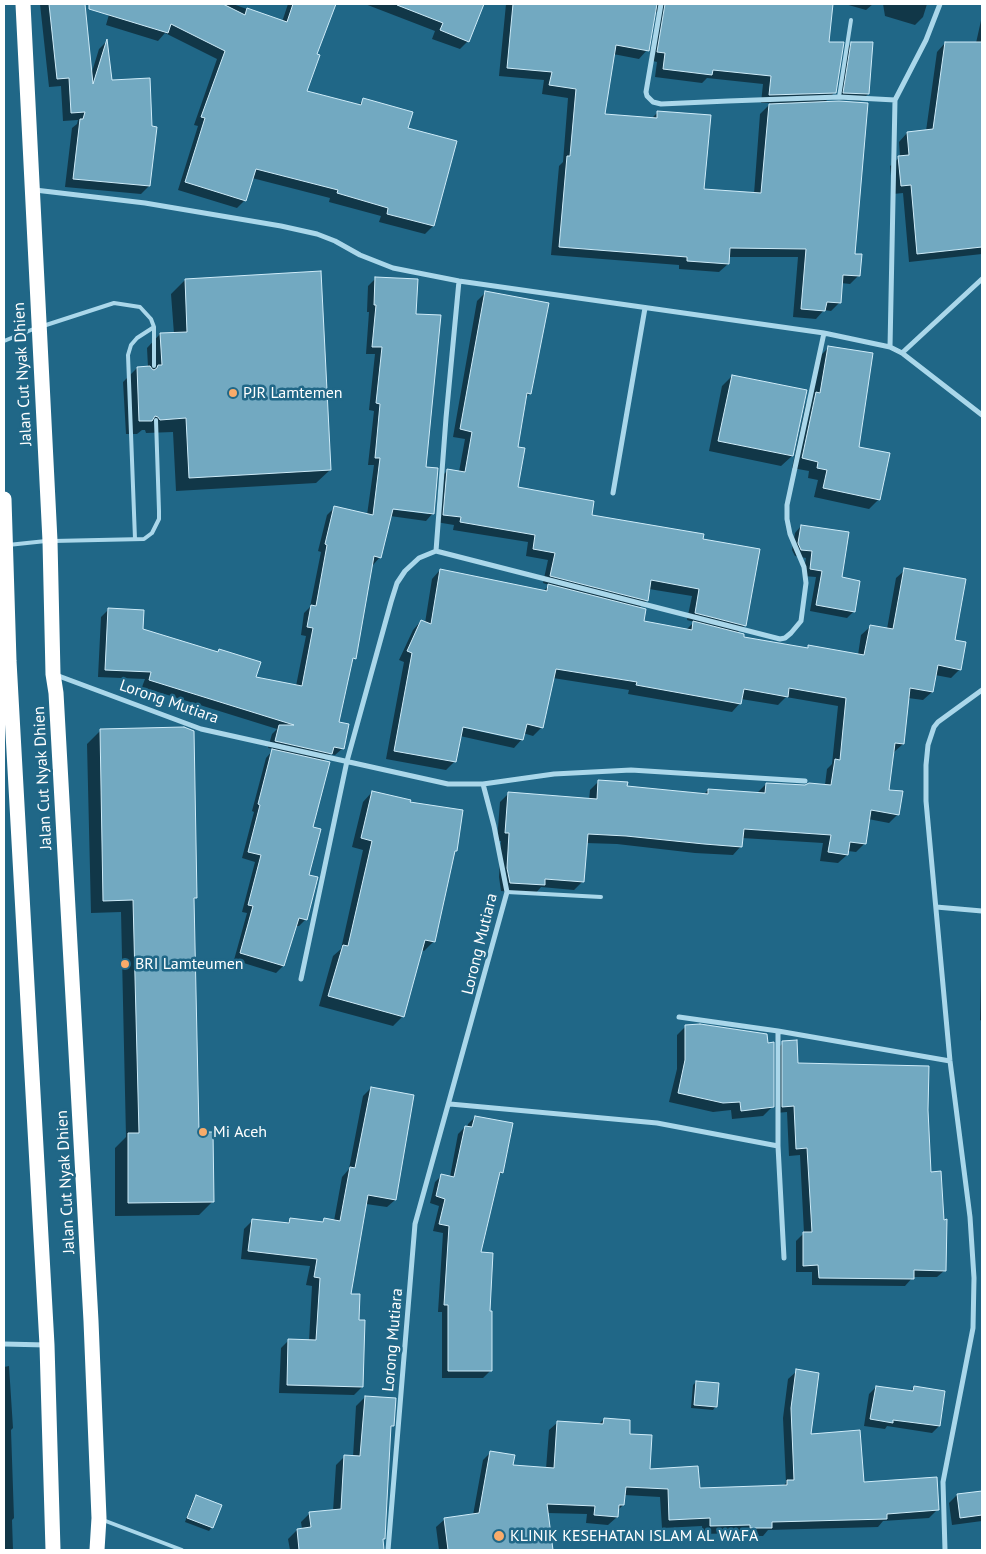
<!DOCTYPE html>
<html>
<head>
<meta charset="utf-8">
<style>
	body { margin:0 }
	#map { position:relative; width:986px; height:1554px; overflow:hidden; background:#206787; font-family:"PT Sans",sans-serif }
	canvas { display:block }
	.frame { position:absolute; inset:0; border:5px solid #fff; pointer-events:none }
</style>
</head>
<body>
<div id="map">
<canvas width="986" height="1554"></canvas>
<div class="frame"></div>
</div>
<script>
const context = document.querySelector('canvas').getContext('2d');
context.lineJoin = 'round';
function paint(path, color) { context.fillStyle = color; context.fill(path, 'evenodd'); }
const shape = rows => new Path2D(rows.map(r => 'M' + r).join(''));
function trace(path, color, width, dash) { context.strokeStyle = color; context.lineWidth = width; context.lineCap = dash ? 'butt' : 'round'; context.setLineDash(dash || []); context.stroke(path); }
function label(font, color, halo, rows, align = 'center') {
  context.font = font + ' "PT Sans",sans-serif'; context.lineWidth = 5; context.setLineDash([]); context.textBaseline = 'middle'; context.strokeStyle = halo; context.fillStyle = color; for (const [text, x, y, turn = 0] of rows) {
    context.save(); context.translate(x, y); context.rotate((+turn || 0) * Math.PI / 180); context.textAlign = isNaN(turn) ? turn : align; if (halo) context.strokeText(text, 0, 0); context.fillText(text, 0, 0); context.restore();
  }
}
paint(shape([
	[40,4,84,4,91,75,99,49,106,42,110,81,149,186,141,194,65,187,72,128,77,124,78,120,63,121,61,86,49,87],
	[112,4,233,4,282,22,288,4,334,4,316,55,306,92,358,105,364,100,407,129,433,226,425,234,379,222,381,216,329,202,330,198,252,178,245,200,237,208,178,190,198,126,194,125,217,59,165,33,158,41,106,25],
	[365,4,482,4,468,41,460,49,432,39,435,31],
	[506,4,832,4,828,44,835,92,824,103,853,255,859,275,850,284,841,283,840,302,831,311,824,310,816,319,793,317,798,257,728,257,728,264,719,272,679,269,679,265,551,255,559,166,563,162,568,98,542,94,544,80,499,76],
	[655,9,657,13,649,60,657,62,655,77,702,83,707,78,763,84,761,103,771,103,760,114,754,194,703,190,658,112,651,119,604,116,613,54,639,59,647,50],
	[845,4,873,4,866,10],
	[883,4,927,4,923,17,915,25,885,16],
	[982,16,982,254,909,262,903,193,893,194,890,166,900,157,899,142,907,133,926,131,937,52,945,43,976,43],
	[852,43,868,94,861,101,837,99,845,50],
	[375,279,415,315,425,468,433,513,426,521,390,516,380,557,373,565,371,564,355,658,351,661,338,723,343,748,335,755,330,754,323,762,312,828,305,920,299,926,295,926,283,966,276,973,234,960,247,913,242,912,255,862,242,858,254,812,252,811,266,758,274,749,268,748,272,734,277,729,142,687,145,679,98,677,101,617,108,610,142,630,217,653,219,650,255,678,296,686,306,636,301,635,304,613,310,607,321,552,318,551,327,515,334,508,367,515,374,465,368,465,374,411,369,410,375,354,366,354,369,312,367,312,368,286],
	[387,506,428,512,428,514,387,509],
	[185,280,330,470,316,483,176,491,173,432,146,433,145,430,142,430,137,434,126,434,123,382,137,368,148,367,147,348,160,334,174,334,171,294],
	[485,293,530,393,525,398,517,448,516,488,590,516,702,540,745,625,736,634,742,638,806,649,809,647,858,655,861,635,870,627,887,629,896,578,905,570,953,641,960,669,951,678,935,675,932,692,923,700,908,698,903,744,894,752,893,752,888,791,898,814,889,823,868,819,865,843,856,852,848,851,847,855,838,863,820,861,823,843,742,838,741,846,733,855,695,853,617,844,586,843,583,881,574,890,541,887,535,894,501,891,499,877,501,841,497,841,500,802,509,793,589,800,590,790,598,782,626,787,703,795,708,790,757,793,766,784,805,787,825,785,827,769,832,764,838,706,786,697,778,705,741,699,740,703,732,712,628,694,629,690,553,678,542,727,533,736,523,733,522,739,514,748,460,736,455,761,446,770,386,759,404,662,399,660,413,630,421,621,425,623,432,579,440,570,543,592,549,585,543,583,548,560,526,556,528,542,453,530,454,525,436,522,439,479,447,471,459,472,465,439,453,437,477,301],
	[649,589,692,596,687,620,694,622,686,630,643,622,638,609,647,600],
	[457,724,518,737,518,740,456,726],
	[828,348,857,448,879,499,869,509,814,497,818,480,808,478,809,471,792,468,806,403,812,397,818,358],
	[732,376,792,456,781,466,709,451,722,386],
	[801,526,840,578,854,611,847,618,810,611,816,577,803,576,806,558,795,556,792,550,795,533],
	[101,730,195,898,193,901,198,1134,212,1202,199,1215,115,1216,115,1148,126,1137,121,912,91,913,87,744],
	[372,792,409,803,456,850,453,853,434,941,424,951,421,950,402,1017,393,1026,319,1006,333,956,341,949,363,850,352,847,363,802],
	[982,976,982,1021,980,1020,981,977],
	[686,1026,772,1107,763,1116,732,1119,731,1110,713,1112,669,1102,677,1069,677,1035],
	[783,1043,796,1064,927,1110,930,1173,945,1270,937,1277,913,1277,905,1286,812,1285,812,1272,796,1272,796,1241,804,1233,800,1155,789,1156,787,1112,776,1113,776,1050],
	[371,1088,395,1200,387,1207,366,1204,350,1295,357,1321,362,1387,354,1395,279,1393,281,1348,289,1340,309,1341,312,1286,306,1285,310,1266,241,1259,244,1229,252,1221,286,1224,291,1219,321,1223,324,1220,334,1221,342,1177,349,1169,363,1096],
	[475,1117,502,1172,498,1177,479,1253,488,1312,490,1371,483,1378,442,1378,442,1312,438,1312,443,1233,433,1231,439,1206,430,1203,435,1182,442,1175,450,1177,458,1134,465,1127,467,1128,468,1124],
	[9,1366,13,1428,11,1430,14,1518,12,1520,13,1550,4,1550,4,1367],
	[797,1371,809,1435,863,1484,937,1510,929,1518,883,1521,878,1527,768,1530,763,1536,742,1536,742,1533,702,1534,702,1526,662,1528,660,1497,624,1495,623,1505,617,1511,617,1517,608,1525,586,1523,587,1514,547,1513,551,1550,439,1550,436,1527,445,1519,473,1515,483,1460,491,1452,512,1466,546,1469,549,1430,558,1422,598,1425,604,1419,628,1435,648,1470,699,1489,783,1486,786,1483,783,1418,788,1379],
	[696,1382,716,1406,713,1410,691,1408,693,1385],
	[876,1387,909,1392,914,1387,939,1426,932,1433,887,1426,885,1429,864,1426,869,1394],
	[365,1397,393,1425,390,1428,382,1540,382,1550,290,1550,288,1539,297,1530,302,1529,301,1522,310,1513,333,1511,336,1465,345,1456,353,1457,356,1406],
	[982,1492,982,1521,952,1525,949,1503,957,1495],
	[196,1496,212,1527,209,1531,185,1522,193,1500]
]), '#0007');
const building = shape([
	[49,4,85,4,93,84,107,39,112,80,150,78,152,126,157,127,150,186,73,179,80,119,83,119,85,112,71,113,69,78,57,79,49,4],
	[89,4,223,4,245,15,247,8,287,22,293,4,336,4,317,54,320,55,307,91,361,105,363,98,413,112,408,128,457,141,434,226,387,214,388,208,337,193,338,190,256,169,246,201,185,182,205,118,201,117,225,51,171,24,168,33,89,9,89,4],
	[397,4,484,4,469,42,440,30,443,23,397,5,397,4],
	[513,4,657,4,649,51,616,45,605,114,657,118,657,111,711,115,704,189,761,193,769,104,839,101,868,103,855,254,862,254,860,276,843,275,841,303,827,302,825,311,801,309,806,249,730,248,729,264,687,261,687,257,559,247,567,156,570,156,576,89,549,85,552,72,507,68,513,4],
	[665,4,833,4,829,42,844,42,836,93,769,95,771,76,713,70,712,75,663,69,665,53,657,52,665,4],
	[851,42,873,42,869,94,843,93,851,42],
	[945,42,982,42,982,247,917,254,911,185,901,186,898,156,909,155,907,132,933,129,945,42],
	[321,271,331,470,189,478,186,418,160,420,158,417,155,416,152,421,139,421,137,367,150,366,152,369,154,370,157,368,158,365,162,365,160,333,187,332,185,279,321,271],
	[375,277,418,279,416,314,441,315,426,467,438,468,434,514,393,509,381,558,374,556,356,659,353,658,339,722,349,724,344,749,334,747,332,754,275,741,279,725,294,725,149,680,151,672,105,670,108,608,144,610,143,629,218,652,219,649,261,662,256,677,302,686,313,628,307,627,311,605,316,606,327,545,325,544,334,506,373,515,380,458,375,458,380,404,376,403,382,347,372,347,376,305,374,305,375,277],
	[485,291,549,303,531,394,527,393,518,447,525,448,518,487,594,501,592,515,704,534,703,539,760,549,746,626,695,613,699,589,651,580,648,601,550,576,555,553,533,549,535,535,460,522,461,517,443,515,447,469,465,472,472,432,460,429,485,291],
	[828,346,873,353,859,447,890,453,880,500,823,488,827,470,817,468,818,462,802,458,816,392,820,393,828,346],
	[732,375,807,390,793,456,718,441,732,375],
	[801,525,849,532,842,577,860,581,855,612,816,605,822,571,810,569,812,551,801,550,798,543,801,525],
	[904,568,966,579,955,640,966,642,961,670,938,665,933,692,910,688,904,744,895,743,889,790,903,791,899,815,871,810,866,844,850,842,848,855,828,852,831,835,744,829,742,847,704,844,626,836,588,834,584,882,545,879,545,885,510,883,507,868,509,833,505,833,508,792,597,799,598,780,628,782,627,786,708,794,708,789,765,793,766,783,805,785,809,783,831,785,835,759,840,760,846,698,789,688,788,697,744,689,741,704,636,685,637,682,556,669,543,728,527,724,523,740,463,727,456,762,394,751,412,653,407,651,421,620,431,624,440,569,547,591,548,584,646,609,644,621,692,630,693,621,744,634,744,637,808,648,808,645,864,655,870,625,893,629,904,568],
	[184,727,194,731,197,898,194,898,199,1132,213,1132,214,1202,128,1203,128,1133,139,1133,133,900,103,901,100,729,184,727],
	[272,749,330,762,313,827,321,829,309,875,318,877,307,920,299,918,284,966,240,953,253,906,248,905,261,855,248,852,260,805,258,804,272,749],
	[372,791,411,800,410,802,463,810,457,851,455,851,435,942,425,940,404,1017,328,996,343,945,348,946,372,841,361,838,372,791],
	[700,1024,767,1034,768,1043,774,1042,774,1107,741,1111,740,1102,723,1103,678,1093,685,1060,685,1025,700,1024],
	[797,1040,798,1063,929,1066,928,1110,931,1172,941,1171,944,1220,947,1219,946,1271,914,1270,914,1279,819,1278,818,1265,803,1266,803,1232,812,1232,807,1148,796,1149,794,1106,782,1107,782,1041,797,1040],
	[371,1087,414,1095,396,1200,368,1195,351,1294,360,1294,359,1320,365,1320,363,1387,287,1385,288,1339,316,1340,320,1278,314,1277,317,1259,248,1251,252,1219,289,1223,290,1218,323,1222,324,1218,340,1221,350,1167,355,1168,371,1087],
	[475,1116,513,1123,503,1173,500,1172,481,1252,493,1253,490,1311,492,1311,492,1371,448,1371,448,1305,444,1305,449,1226,439,1224,445,1199,436,1196,441,1174,454,1177,465,1126,472,1127,475,1116],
	[796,1369,819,1373,811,1434,860,1430,864,1482,937,1477,939,1510,887,1514,887,1519,772,1522,772,1528,750,1528,750,1525,710,1526,710,1518,669,1520,668,1489,626,1487,624,1505,619,1505,618,1517,594,1515,595,1506,547,1504,553,1550,448,1550,444,1518,479,1513,490,1451,515,1455,513,1465,554,1468,557,1421,603,1424,604,1418,630,1420,630,1434,652,1435,650,1469,698,1466,700,1488,787,1485,787,1480,794,1480,791,1408,796,1369],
	[696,1381,719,1383,717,1407,694,1405,696,1381],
	[876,1386,913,1391,914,1386,945,1391,940,1426,893,1420,893,1423,870,1419,876,1386],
	[365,1396,396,1398,394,1426,391,1426,386,1519,385,1539,383,1539,384,1550,299,1550,297,1529,311,1527,309,1512,341,1509,344,1455,360,1456,365,1396],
	[982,1491,982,1515,960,1518,957,1494,982,1491],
	[196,1495,222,1505,213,1528,187,1518,196,1495]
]);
paint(building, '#72a9c1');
trace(building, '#ceebf8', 1);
trace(shape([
	[839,97,851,20],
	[43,326,114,303,140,307,151,319,154,327,154,366],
	[4,341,36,328],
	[135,539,128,355,131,345,137,338,154,327],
	[53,541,144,539,152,533,159,519,159,511,156,420],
	[8,545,46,541],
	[507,892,601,897],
	[103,1520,182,1550]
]), '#aad7ea', 4);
trace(shape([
	[661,4,646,92,647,96,653,102,661,104,728,101,839,97,895,100],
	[35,190,145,203,281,226,317,234,335,241,360,255,393,268,459,281,824,333,890,347,902,353,982,415],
	[890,347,895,100,926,40,940,4],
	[902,353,982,279],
	[613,493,645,308],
	[436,551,780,639,785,638,791,633,801,621,806,583,804,567,790,534,787,519,787,505,824,333],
	[56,675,201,729,448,784,483,784,494,826,507,892,415,1224,388,1550],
	[483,784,554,774,631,770,805,781],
	[936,907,982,911],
	[301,979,347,761,391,602,397,583,405,571,419,558,436,551,446,418,459,281],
	[679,1017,778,1031],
	[450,1104,657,1123,778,1146],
	[784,1258,778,1146,778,1031,950,1061],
	[4,1344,46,1345],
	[945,1550,943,1482,973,1328,974,1278,970,1217,950,1061,926,801,926,765,928,745,934,727,938,722,982,690]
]), '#aad7ea', 5);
trace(shape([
	[23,4,50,541,53,674,56,693,91,1321,99,1518,97,1550],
	[4,499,9,661,47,1345,53,1550]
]), '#fff', 15);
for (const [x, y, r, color] of [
	[233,393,5,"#f8ab6a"],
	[125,964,5,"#f8ab6a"],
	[203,1132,5,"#f8ab6a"],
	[499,1536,6,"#f8ab6a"]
]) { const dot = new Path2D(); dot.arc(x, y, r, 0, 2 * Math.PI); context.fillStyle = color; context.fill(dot); trace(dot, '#206787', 2); }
label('16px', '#fff', '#206787', [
	["Jalan Cut Nyak Dhien",23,374,-93],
	["Lorong Mutiara",169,702,19],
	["Jalan Cut Nyak Dhien",43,778,-93],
	["Lorong Mutiara",480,944,-76],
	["Jalan Cut Nyak Dhien",66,1182,-93],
	["Lorong Mutiara",393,1340,-85]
]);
label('16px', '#fff', '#206787', [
	["PJR Lamtemen",243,393],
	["BRI Lamteumen",135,964],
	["Mi Aceh",213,1132],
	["KLINIK KESEHATAN ISLAM AL WAFA",510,1536]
], 'left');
</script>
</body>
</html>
